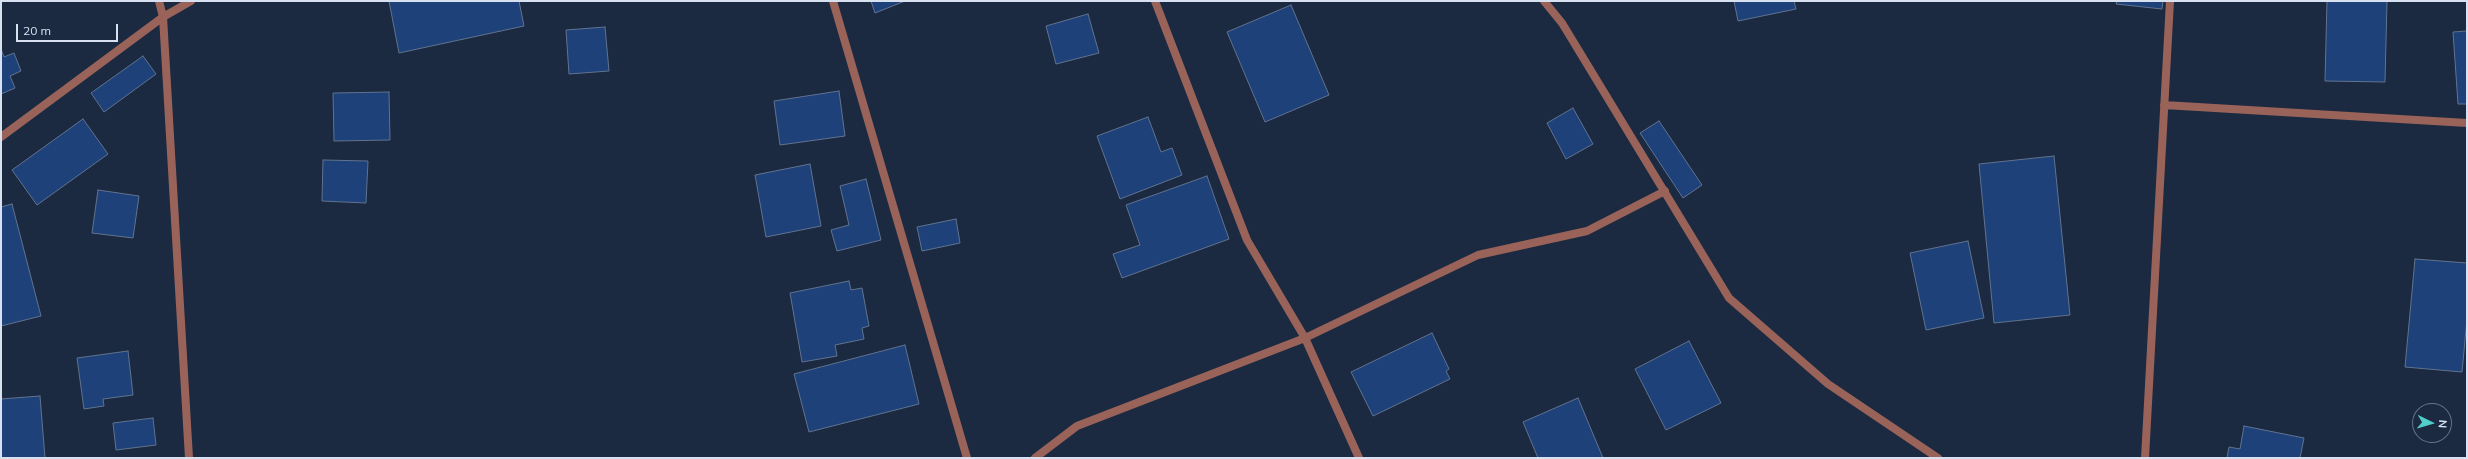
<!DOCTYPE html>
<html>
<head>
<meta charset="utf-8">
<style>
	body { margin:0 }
	#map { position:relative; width:2468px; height:459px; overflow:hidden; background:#1b2a41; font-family:Mulish,sans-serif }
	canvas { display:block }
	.frame { position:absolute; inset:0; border:2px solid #d7e1f1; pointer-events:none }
	.north { position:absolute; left:2412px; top:403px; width:40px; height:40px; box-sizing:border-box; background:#1b2a41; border:1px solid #667387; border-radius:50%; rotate:95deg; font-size:11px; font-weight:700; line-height:16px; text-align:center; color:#d7e1f1 }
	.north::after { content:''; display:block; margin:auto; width:14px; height:18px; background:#53cdcb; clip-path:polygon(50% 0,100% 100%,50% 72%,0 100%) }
	.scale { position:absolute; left:16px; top:24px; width:102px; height:18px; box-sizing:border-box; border:2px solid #d7e1f1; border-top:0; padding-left:5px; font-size:12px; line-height:14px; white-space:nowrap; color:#d7e1f1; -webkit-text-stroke:3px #1b2a41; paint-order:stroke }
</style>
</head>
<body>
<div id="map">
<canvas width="2468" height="459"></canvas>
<div class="frame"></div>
<div class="north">N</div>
<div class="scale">20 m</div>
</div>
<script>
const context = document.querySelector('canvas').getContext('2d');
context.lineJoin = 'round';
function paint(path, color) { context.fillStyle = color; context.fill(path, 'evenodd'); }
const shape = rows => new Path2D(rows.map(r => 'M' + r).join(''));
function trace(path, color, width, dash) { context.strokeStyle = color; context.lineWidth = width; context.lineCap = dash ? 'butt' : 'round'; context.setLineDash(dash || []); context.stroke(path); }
const building = shape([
	[389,1,519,1,524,26,399,53,389,1],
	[871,1,905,1,875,13,871,1],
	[1734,1,1794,1,1796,9,1738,21,1734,1],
	[2117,1,2163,1,2162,9,2116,4,2117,1],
	[2327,1,2387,1,2385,82,2325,81,2327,1],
	[1291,5,1329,95,1265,122,1227,32,1291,5],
	[1088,14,1099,53,1056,64,1046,26,1088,14],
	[605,27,609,71,569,74,566,30,605,27],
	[2467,31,2467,104,2458,104,2453,32,2467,31],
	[1,49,4,57,14,53,21,71,10,76,15,88,1,94,1,49],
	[143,56,156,74,104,112,91,93,143,56],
	[839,91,845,136,780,145,774,101,839,91],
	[389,92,390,140,334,141,333,93,389,92],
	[1573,108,1593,144,1566,159,1547,123,1573,108],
	[1148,117,1161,152,1172,148,1182,175,1120,199,1097,136,1148,117],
	[83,119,108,154,37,205,12,170,83,119],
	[1659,121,1702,185,1683,198,1640,133,1659,121],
	[2054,156,2070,315,1994,323,1979,164,2054,156],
	[323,160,368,161,366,203,322,201,323,160],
	[810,164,821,226,766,237,755,175,810,164],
	[1207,176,1229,239,1122,278,1113,254,1140,245,1126,205,1207,176],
	[866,179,881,240,837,251,831,230,849,225,840,186,866,179],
	[98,190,139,196,133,238,92,233,98,190],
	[12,204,41,316,1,326,1,207,12,204],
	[956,219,960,243,922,251,917,227,956,219],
	[1968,241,1984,318,1926,330,1910,253,1968,241],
	[2415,259,2467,263,2467,319,2462,372,2405,367,2415,259],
	[849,281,851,290,862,288,869,326,862,328,864,339,835,345,837,356,802,362,790,293,849,281],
	[1432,333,1449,369,1446,371,1450,379,1373,416,1351,372,1432,333],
	[1689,341,1721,403,1666,430,1635,369,1689,341],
	[905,345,919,404,809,432,794,374,905,345],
	[128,351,133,395,103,399,104,406,84,409,77,358,128,351],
	[40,396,45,458,1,458,1,399,40,396],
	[1578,398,1603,458,1538,458,1523,422,1578,398],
	[153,418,156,445,116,450,113,423,153,418],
	[2244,426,2304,438,2300,458,2227,458,2229,447,2240,449,2244,426]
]);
paint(building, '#1d4178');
trace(building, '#61738f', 1);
trace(shape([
	[159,1,163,17,189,458],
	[833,1,967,458],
	[1155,1,1247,240,1305,338,1359,458],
	[1544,1,1562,23,1729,298,1828,384,1938,458],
	[2164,105,2467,123],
	[1,137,163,17,191,1],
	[1035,458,1077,426,1305,338,1478,255,1587,231,1665,191],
	[2145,458,2170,1]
]), '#9a6359', 8);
</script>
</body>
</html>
